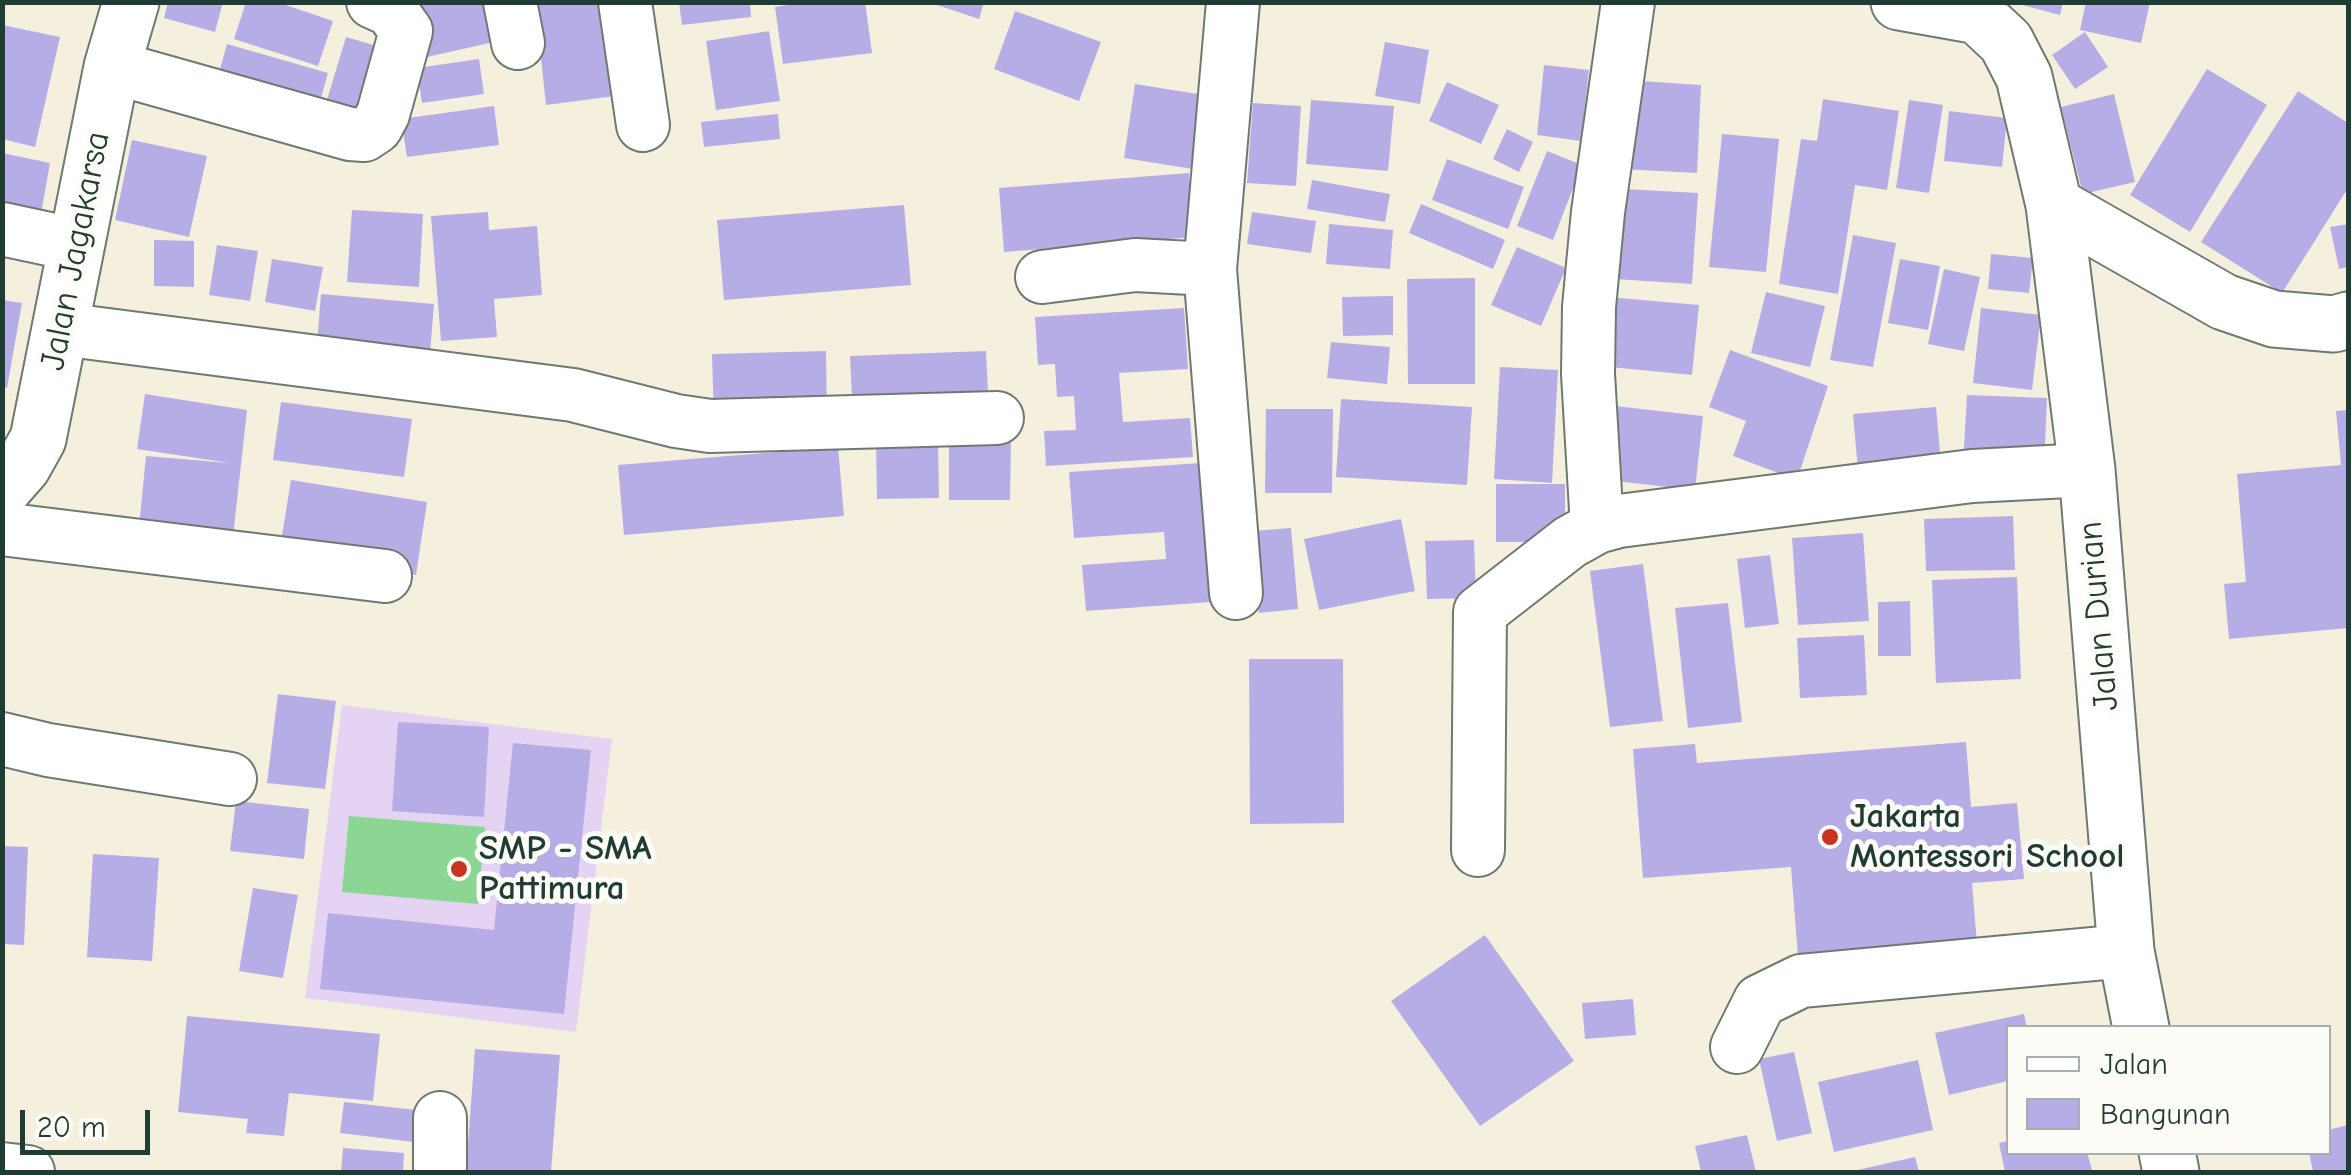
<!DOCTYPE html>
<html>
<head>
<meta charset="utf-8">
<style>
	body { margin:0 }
	#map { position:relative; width:2351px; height:1175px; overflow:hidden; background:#f5f0de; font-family:"Comic Neue",sans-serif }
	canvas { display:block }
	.frame { position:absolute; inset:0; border:5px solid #1f3d34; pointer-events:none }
	.legend { position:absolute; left:2006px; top:1025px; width:325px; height:130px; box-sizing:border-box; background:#fdfcf7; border:2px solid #a4b0a9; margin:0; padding:12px 18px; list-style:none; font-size:30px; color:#1f3d34 }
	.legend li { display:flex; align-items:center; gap:20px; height:50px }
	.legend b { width:50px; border:2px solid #a4b0a9 }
	.scale { position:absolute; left:20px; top:1110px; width:130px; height:45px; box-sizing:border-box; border:5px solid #1f3d34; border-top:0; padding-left:12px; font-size:30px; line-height:35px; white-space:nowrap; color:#1f3d34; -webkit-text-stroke:8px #fdfcf7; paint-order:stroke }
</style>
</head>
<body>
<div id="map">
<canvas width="2351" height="1175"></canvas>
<div class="frame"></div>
<ul class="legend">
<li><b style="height:12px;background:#fff"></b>Jalan</li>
<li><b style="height:28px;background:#b6ade6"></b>Bangunan</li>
</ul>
<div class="scale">20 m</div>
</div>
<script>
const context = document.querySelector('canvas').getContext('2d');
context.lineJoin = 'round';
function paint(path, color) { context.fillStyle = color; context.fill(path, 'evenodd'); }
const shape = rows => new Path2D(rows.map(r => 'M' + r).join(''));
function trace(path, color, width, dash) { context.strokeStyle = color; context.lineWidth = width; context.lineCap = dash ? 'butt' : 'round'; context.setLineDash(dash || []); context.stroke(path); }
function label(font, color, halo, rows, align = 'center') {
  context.font = font + ' "Comic Neue",sans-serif'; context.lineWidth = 10; context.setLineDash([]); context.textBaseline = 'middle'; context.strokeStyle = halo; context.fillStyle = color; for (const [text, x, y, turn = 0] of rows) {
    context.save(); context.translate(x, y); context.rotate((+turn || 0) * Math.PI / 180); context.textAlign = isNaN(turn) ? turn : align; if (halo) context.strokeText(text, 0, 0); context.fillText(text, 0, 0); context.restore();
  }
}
paint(shape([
	[342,705,612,739,576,1032,305,998]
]), '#e4d3f2');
paint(shape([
	[349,816,485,827,478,904,342,892]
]), '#8bd693');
paint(shape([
	[168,2,223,2,215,32,164,18],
	[246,2,277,2,333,21,318,66,234,39],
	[435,2,496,2,503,40,418,59,406,9],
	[535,2,604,2,615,96,546,105],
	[679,2,750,2,751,17,682,25],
	[807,2,865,2,872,53,783,64,775,7],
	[928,2,984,2,979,19],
	[2011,2,2063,2,2060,15],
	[2086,2,2150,2,2141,43,2080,30],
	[1015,11,1101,42,1079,101,994,69],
	[2,25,60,37,35,147,2,139],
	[769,31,780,101,716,110,706,41],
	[2085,32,2108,67,2075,89,2052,55],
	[346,37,377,46,357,112,326,103],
	[1385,42,1429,50,1420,104,1375,96],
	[227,44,328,73,316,116,215,87],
	[479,59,484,94,422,103,417,68],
	[1544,65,1589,70,1581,141,1537,135],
	[2207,69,2267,105,2190,232,2130,195],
	[1626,80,1701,85,1697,173,1621,169],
	[1447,82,1499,105,1481,144,1429,121],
	[1135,84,1210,96,1199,170,1124,158],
	[2298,91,2348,123,2348,188,2282,293,2201,242],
	[2114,94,2135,182,2083,194,2061,107],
	[1823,99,1899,111,1887,190,1855,185,1838,294,1779,284,1801,139,1817,141],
	[1311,100,1394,106,1388,171,1306,164],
	[1909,100,1943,105,1929,193,1896,188],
	[1253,103,1301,106,1296,186,1247,183],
	[494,106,499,145,407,157,401,119],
	[1949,111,2007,118,2002,167,1944,161],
	[778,114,780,139,704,147,701,122],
	[1507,129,1533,142,1519,172,1493,159],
	[1722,134,1779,139,1766,272,1709,267],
	[132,140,207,156,189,237,115,220],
	[1547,151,1582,165,1553,240,1517,226],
	[2,153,50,163,41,214,2,207],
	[1447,159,1524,187,1508,229,1432,200],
	[1189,173,1194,237,1004,252,999,188],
	[1312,180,1390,194,1385,222,1307,209],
	[1605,188,1698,193,1692,284,1599,278],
	[1421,204,1505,240,1493,269,1409,233],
	[904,205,911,285,724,300,717,220],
	[352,210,423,214,419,287,347,282],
	[488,212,489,230,537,226,542,295,494,299,497,337,441,341,431,216],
	[1252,212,1316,221,1311,253,1247,244],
	[1329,224,1393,230,1390,269,1326,264],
	[2348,224,2348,267,2339,269,2330,227],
	[1853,235,1896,243,1873,367,1830,360],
	[154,240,194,241,194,287,154,286],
	[217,245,258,251,250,301,209,295],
	[1517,247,1566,268,1541,326,1491,305],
	[1991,254,2033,258,2029,293,1988,289],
	[272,259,323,267,315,311,265,302],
	[1900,259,1940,266,1928,330,1888,323],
	[1944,269,1980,277,1964,351,1928,344],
	[1475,278,1475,384,1408,384,1407,279],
	[1766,292,1825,306,1810,367,1751,353],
	[321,294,434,304,429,366,316,356],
	[1393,296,1393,335,1343,336,1342,297],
	[1608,297,1699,305,1692,375,1600,366],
	[2,300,22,303,7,388,2,387],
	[1184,308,1188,369,1119,373,1123,422,1190,418,1193,457,1046,466,1044,431,1076,430,1074,396,1057,397,1055,364,1038,365,1035,317],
	[1981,308,2041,315,2032,390,1973,383],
	[1331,342,1390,347,1387,384,1327,378],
	[1730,350,1828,386,1797,480,1733,456,1746,421,1709,407],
	[826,351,827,419,714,422,712,354],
	[986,351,989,413,853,418,850,356],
	[1500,367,1558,370,1552,483,1494,479],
	[145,394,247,410,232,546,138,537,146,456,230,463,137,449],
	[1967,395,2047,398,2044,467,1963,464],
	[1341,399,1472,407,1467,485,1336,477],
	[281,402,412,419,404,477,273,460],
	[1615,406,1703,416,1695,490,1606,480],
	[1936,407,1942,475,1859,482,1853,414],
	[1266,409,1333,409,1332,493,1265,493],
	[2348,410,2348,628,2229,639,2224,584,2246,582,2237,474,2341,465,2336,411],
	[938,439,939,498,877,499,876,441],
	[949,439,1011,440,1010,500,949,500],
	[838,447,844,516,624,535,618,465],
	[1215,462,1225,601,1086,611,1082,565,1166,559,1164,532,1074,538,1069,472],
	[291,480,427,502,416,575,279,554],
	[1496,484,1565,484,1565,542,1496,542],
	[2013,516,2015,570,1926,571,1924,519],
	[1401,519,1415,591,1319,610,1304,539],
	[1291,528,1298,609,1259,613,1252,531],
	[1863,533,1869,621,1798,625,1792,538],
	[1474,540,1476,598,1427,599,1425,541],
	[1770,555,1779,624,1745,628,1737,559],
	[1643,564,1663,721,1610,727,1590,571],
	[2017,577,2021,679,1936,683,1932,580],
	[1910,601,1911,656,1878,656,1878,602],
	[1728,603,1742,722,1688,728,1675,608],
	[1864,635,1867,695,1800,698,1797,638],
	[1249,659,1343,659,1344,823,1250,824],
	[278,694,336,701,325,789,267,783],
	[398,722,489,727,484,817,392,811],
	[1966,742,1971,807,2017,803,2024,879,1972,883,1978,956,1799,970,1791,867,1643,878,1633,749,1695,744,1697,763],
	[513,743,591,750,564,1014,320,989,328,913,494,930],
	[236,801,309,809,304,859,230,851],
	[2,846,28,847,24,945,2,944],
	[93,854,159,858,152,961,87,957],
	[253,888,298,895,283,978,239,971],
	[1485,935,1574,1061,1480,1126,1391,1001],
	[1633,999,1636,1035,1585,1039,1582,1003],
	[2024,1014,2027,1028,2008,1028,2008,1081,1949,1095,1935,1033],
	[187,1016,380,1034,373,1101,289,1093,284,1136,246,1133,248,1119,178,1112],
	[475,1049,560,1055,551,1172,466,1172],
	[1794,1052,1812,1133,1777,1141,1759,1059],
	[1918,1060,1933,1130,1834,1152,1818,1082],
	[344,1102,417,1110,414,1142,340,1133],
	[2348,1125,2348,1172,2313,1172,2309,1152,2328,1152,2328,1130],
	[1747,1135,1756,1172,1701,1172,1695,1146],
	[2008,1141,2008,1152,2087,1152,2092,1170,2005,1172,1999,1143],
	[343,1148,404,1153,403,1172,341,1172],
	[1915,1157,1919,1172,1853,1172,1853,1171]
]), '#b6ade6');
const minor = shape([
	[510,2,518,43],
	[625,2,643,125],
	[1233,2,1210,269,1236,593],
	[112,67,350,134,364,135,376,127,383,114,406,31,391,10,373,2],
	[2,229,77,245],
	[1042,277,1135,265,1210,269],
	[61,329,573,395,676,421,710,426,997,418],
	[1597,527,1588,374,1589,307,1598,212,1628,2],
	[2,529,385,576],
	[2,739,48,750,230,779],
	[1478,850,1480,612,1570,542,1597,527,1619,521,1972,476,2087,470],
	[1737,1047,1760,1001,1801,981,2126,951],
	[440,1118,440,1172],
	[2,1169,28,1172]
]);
const major = shape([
	[1899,2,1978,16,2006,42,2024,77,2054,205,2224,302,2274,319,2334,324,2348,320],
	[2054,205,2087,470,2126,951,2141,1028],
	[2,490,23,466,38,439,112,67,131,2],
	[2167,1152,2171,1172]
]);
trace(minor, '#6a7c70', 56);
trace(major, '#6a7c70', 59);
trace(minor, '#fff', 52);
trace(major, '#fff', 55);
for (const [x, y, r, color] of [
	[1830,837,10,"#c8321e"],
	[459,869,10,"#c8321e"]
]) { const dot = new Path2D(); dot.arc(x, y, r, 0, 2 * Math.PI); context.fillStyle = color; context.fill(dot); trace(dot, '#fdfcf7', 4); }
label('35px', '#1f3d34', '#fdfcf7', [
	["Jalan Jagakarsa",76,251,-79],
	["Jalan Durian",2099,616,-95]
]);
label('bold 35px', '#1f3d34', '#fdfcf7', [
	["Jakarta",1850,817],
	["Montessori School",1850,857],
	["SMP - SMA",479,849],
	["Pattimura",479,889]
], 'left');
</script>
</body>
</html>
